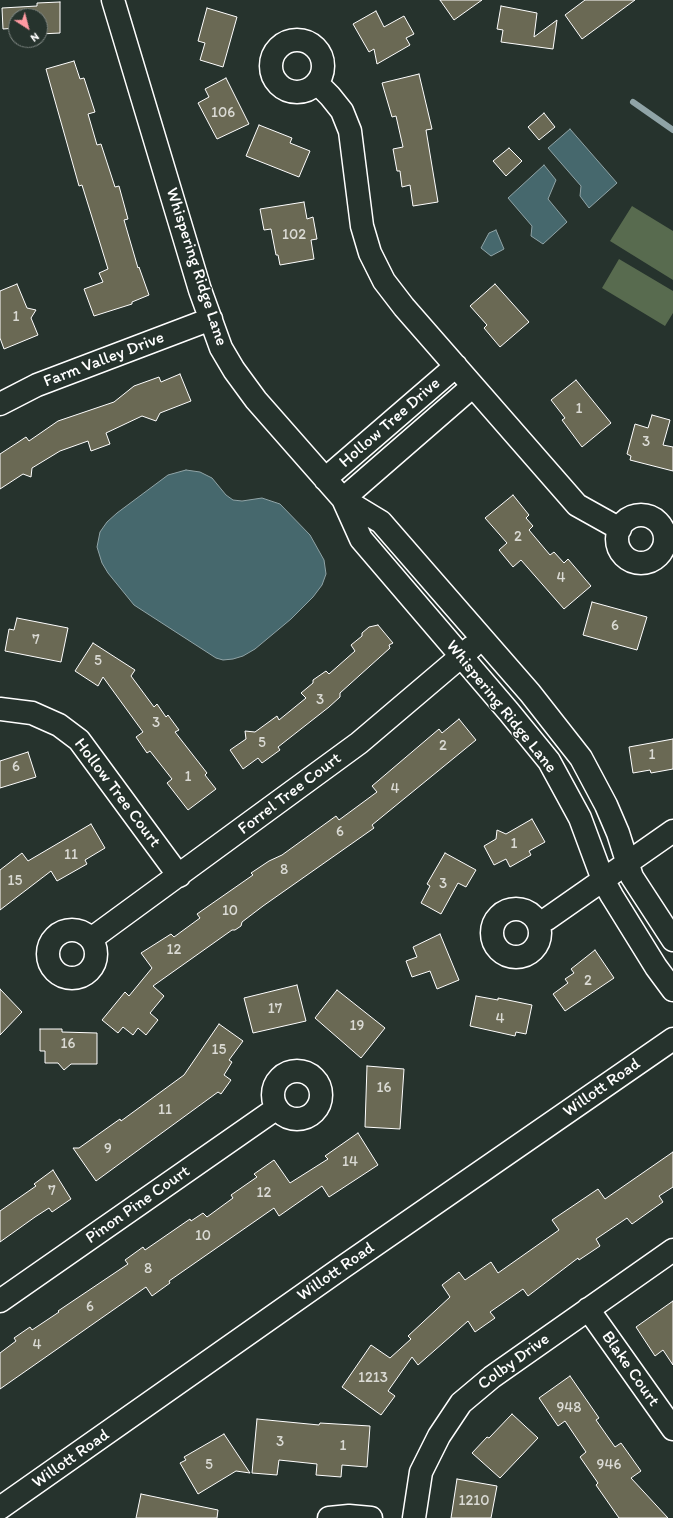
<!DOCTYPE html>
<html>
<head>
<meta charset="utf-8">
<style>
	body { margin:0 }
	#map { position:relative; width:673px; height:1518px; overflow:hidden; background:#26332d; font-family:Itim,sans-serif }
	canvas { display:block }
	.north { position:absolute; left:8px; top:8px; width:40px; height:40px; box-sizing:border-box; background:#26332d; border:1px solid #7d8581; border-radius:50%; rotate:144deg; font-size:11px; font-weight:700; line-height:16px; text-align:center; color:#fff }
	.north::after { content:''; display:block; margin:auto; width:14px; height:18px; background:#ff9aa2; clip-path:polygon(50% 0,100% 100%,50% 72%,0 100%) }
</style>
</head>
<body>
<div id="map">
<canvas width="673" height="1518"></canvas>
<div class="north">N</div>
</div>
<script>
const context = document.querySelector('canvas').getContext('2d');
context.lineJoin = 'round';
function paint(path, color) { context.fillStyle = color; context.fill(path, 'evenodd'); }
const shape = rows => new Path2D(rows.map(r => 'M' + r).join(''));
function trace(path, color, width, dash) { context.strokeStyle = color; context.lineWidth = width; context.lineCap = dash ? 'butt' : 'round'; context.setLineDash(dash || []); context.stroke(path); }
function label(font, color, halo, rows, align = 'center') {
  context.font = font + ' Itim,sans-serif'; context.lineWidth = 3; context.setLineDash([]); context.textBaseline = 'middle'; context.strokeStyle = halo; context.fillStyle = color; for (const [text, x, y, turn = 0] of rows) {
    context.save(); context.translate(x, y); context.rotate((+turn || 0) * Math.PI / 180); context.textAlign = isNaN(turn) ? turn : align; if (halo) context.strokeText(text, 0, 0); context.fillText(text, 0, 0); context.restore();
  }
}
paint(shape([
	[632,206,673,231,673,280,610,241],
	[619,259,673,291,673,313,665,326,602,288]
]), '#586b4f');
const water = shape([
	[570,129,617,183,589,208,580,196,581,186,548,148,570,129],
	[544,165,556,180,548,199,567,222,543,244,531,236,532,226,508,198,544,165],
	[496,230,504,249,491,256,481,248,489,233,496,230],
	[186,470,200,472,212,478,226,495,233,500,242,501,262,498,280,504,310,535,324,560,326,574,322,585,313,597,291,619,255,649,243,656,233,659,223,660,216,658,134,605,108,573,102,563,97,547,100,532,107,522,117,513,168,475,186,470]
]);
paint(water, '#46686d');
trace(water, '#90a4a7', 1);
trace(shape([
	[633,102,673,130]
]), '#90a4a7', 6);
const building = shape([
	[440,0,482,0,454,20,440,0],
	[585,0,635,0,582,39,565,15,585,0],
	[60,2,60,33,40,34,40,16,16,16,16,28,3,29,2,8,37,6,37,3,60,2],
	[501,6,537,13,534,37,557,20,553,49,501,42,503,30,497,29,501,6],
	[207,8,237,17,223,67,200,60,205,43,198,41,207,8],
	[376,11,384,27,404,16,414,34,406,38,410,45,377,64,374,49,369,52,353,24,376,11],
	[74,61,80,79,84,78,95,112,88,114,97,145,101,144,115,187,119,186,128,219,124,220,138,268,139,267,149,295,132,302,132,304,94,316,84,289,103,282,99,273,108,269,82,185,79,186,46,69,74,61],
	[419,74,432,129,426,130,438,202,413,206,410,185,402,187,400,171,397,171,393,149,403,147,396,116,392,117,382,83,419,74],
	[226,78,249,124,217,139,198,103,209,97,205,89,226,78],
	[544,113,555,127,539,140,528,127,544,113],
	[259,125,292,138,290,143,310,151,299,177,246,156,259,125],
	[509,148,522,161,506,176,493,161,509,148],
	[304,202,307,219,313,217,317,239,311,240,314,259,280,265,278,255,276,255,271,229,264,230,260,209,304,202],
	[17,284,27,308,36,310,31,318,38,335,4,349,0,338,0,291,17,284],
	[495,284,529,322,500,347,484,328,487,325,470,306,495,284],
	[180,374,191,401,160,413,156,421,142,416,106,433,110,444,91,451,88,441,60,451,32,468,31,477,23,474,0,489,0,454,26,437,29,441,58,421,114,402,134,386,159,377,161,382,180,374],
	[576,380,611,423,582,447,562,420,565,418,551,400,576,380],
	[652,415,670,420,663,445,673,447,673,471,630,460,631,456,627,454,635,424,648,428,652,415],
	[513,495,529,515,526,518,533,526,529,530,550,555,554,552,564,563,568,559,591,586,564,609,521,560,513,567,499,550,507,543,485,518,513,495],
	[592,602,647,617,637,650,583,635,592,602],
	[17,618,68,628,61,662,5,651,9,629,14,630,17,618],
	[378,625,393,643,389,645,390,648,340,693,340,697,329,707,278,747,280,750,262,763,258,758,243,769,230,750,246,739,245,731,255,732,277,716,279,720,306,698,301,693,313,683,313,680,326,671,329,674,355,651,351,645,362,636,362,633,369,627,378,625],
	[93,643,135,670,131,676,154,707,157,704,166,717,168,715,179,730,175,732,207,773,205,775,216,789,188,810,167,783,172,779,150,751,147,753,136,737,143,732,103,677,98,686,75,671,93,643],
	[459,719,476,740,372,825,374,828,263,906,242,922,241,926,235,930,232,930,153,986,164,996,150,1013,158,1020,146,1035,138,1028,133,1035,123,1027,118,1033,102,1020,125,992,129,996,152,968,141,953,171,934,174,937,200,918,197,914,253,875,251,873,269,861,282,855,336,816,339,820,377,792,372,786,439,729,442,733,459,719],
	[673,739,673,769,651,773,650,770,633,773,629,747,673,739],
	[28,752,36,777,0,788,0,761,28,752],
	[532,819,545,842,529,851,531,855,510,867,506,859,494,865,484,846,496,839,497,830,506,834,532,819],
	[91,824,105,848,85,860,87,864,57,881,51,871,0,910,0,870,22,853,28,861,91,824],
	[445,853,476,870,466,887,458,883,441,914,421,903,430,886,427,884,445,853],
	[440,934,459,980,437,989,430,971,412,977,406,961,417,957,413,947,440,934],
	[595,950,614,978,565,1011,553,994,568,983,565,979,574,973,571,969,595,950],
	[297,985,306,1021,253,1033,244,998,297,985],
	[0,989,22,1012,0,1035,0,989],
	[337,990,385,1028,361,1058,315,1018,337,990],
	[476,996,498,1000,498,998,532,1005,526,1034,516,1032,515,1036,470,1026,476,996],
	[219,1024,243,1041,229,1060,232,1062,224,1075,231,1080,221,1094,218,1092,96,1181,73,1148,79,1148,120,1119,121,1121,184,1075,219,1024],
	[40,1029,62,1029,62,1032,97,1033,97,1064,71,1064,64,1070,58,1063,45,1063,45,1051,40,1051,40,1029],
	[367,1066,404,1069,400,1129,365,1127,367,1066],
	[358,1133,378,1165,329,1197,322,1186,279,1216,274,1208,169,1281,170,1283,152,1296,146,1287,0,1389,0,1353,16,1341,14,1338,30,1327,32,1330,59,1312,58,1311,128,1264,125,1260,143,1247,145,1250,190,1219,191,1221,203,1213,207,1217,233,1198,231,1195,257,1177,254,1174,274,1160,290,1183,328,1159,325,1156,358,1133],
	[673,1152,673,1187,659,1196,663,1202,632,1224,627,1218,596,1239,600,1246,579,1260,578,1258,528,1296,523,1289,490,1312,495,1318,475,1332,468,1321,418,1365,412,1357,388,1391,395,1396,381,1415,342,1387,371,1345,390,1358,411,1339,408,1336,450,1297,442,1285,459,1272,465,1280,491,1262,498,1273,559,1230,552,1220,598,1189,605,1199,673,1152],
	[53,1170,71,1199,52,1212,49,1208,35,1217,0,1242,0,1211,36,1186,34,1184,53,1170],
	[673,1301,673,1365,663,1350,655,1356,636,1327,673,1301],
	[570,1376,599,1418,596,1420,615,1447,621,1443,641,1471,631,1478,668,1518,619,1518,596,1485,598,1483,580,1457,586,1452,565,1421,558,1426,539,1398,570,1376],
	[512,1414,538,1438,500,1478,472,1453,487,1437,489,1438,512,1414],
	[257,1419,319,1425,320,1423,370,1426,367,1467,342,1465,341,1477,316,1475,317,1464,279,1460,277,1475,252,1473,257,1419],
	[224,1434,250,1473,236,1471,198,1494,180,1463,186,1460,184,1457,224,1434],
	[457,1479,497,1486,491,1518,451,1518,457,1479],
	[141,1494,218,1510,217,1518,136,1518,141,1494]
]);
paint(building, '#6a6954');
trace(building, '#fff', 1);
const street = shape([
	[113,0,200,290,221,348,234,370,256,400,343,499,381,522,530,693,581,758,606,805,618,833,632,877,673,940],
	'271 66a26 26 0 1 1 52 0a26 26 0 1 1-52 0Z',
	[317,83,330,96,342,111,350,131,362,226,370,253,384,281,404,307,577,505,620,529],
	[0,404,37,385,211,319],
	[325,479,456,366],
	[343,499,361,539,509,712,549,761,580,818,603,880,612,896,656,967,673,990],
	[343,499,473,386],
	'617 539a24 24 0 1 1 48 0a24 24 0 1 1-48 0Z',
	[0,709,32,713,59,725,79,740,179,876],
	'492 933a24 24 0 1 1 48 0a24 24 0 1 1-48 0Z',
	[538,923,547,919,673,831],
	'48 954a24 24 0 1 1 48 0a24 24 0 1 1-48 0Z',
	[91,939,359,743,472,647],
	'273 1095a24 24 0 1 1 48 0a24 24 0 1 1-48 0Z',
	[0,1301,277,1108],
	[588,1309,673,1429],
	[329,1518,349,1516,371,1518],
	[414,1518,421,1472,439,1436,461,1403,492,1377,673,1250]
]);
const secondary = shape([
	[0,1508,343,1267,673,1039]
]);
trace(street, '#fff', 25);
trace(secondary, '#fff', 25);
trace(street, '#26332d', 22);
trace(secondary, '#26332d', 22);
label('15px', '#dadad4', null, [
	["106",223,113],
	["102",294,235],
	["1",16,317],
	["1",579,409],
	["3",646,442],
	["2",518,537],
	["4",561,578],
	["6",615,626],
	["7",36,640],
	["5",98,661],
	["3",320,700],
	["3",156,723],
	["5",262,743],
	["2",443,746],
	["1",652,755],
	["6",16,767],
	["1",188,777],
	["4",395,789],
	["6",340,832],
	["1",514,844],
	["11",71,855],
	["8",284,870],
	["15",15,881],
	["3",443,884],
	["10",230,911],
	["12",174,950],
	["2",588,981],
	["17",275,1009],
	["4",500,1019],
	["19",357,1026],
	["16",68,1044],
	["15",219,1050],
	["16",384,1088],
	["11",165,1110],
	["9",108,1149],
	["14",350,1162],
	["7",52,1191],
	["12",264,1193],
	["10",203,1236],
	["8",148,1269],
	["6",90,1307],
	["4",37,1345],
	["1213",373,1378],
	["948",569,1408],
	["3",280,1442],
	["1",343,1446],
	["5",209,1465],
	["946",609,1465],
	["1210",474,1501]
]);
label('17px', '#fff', '#26332d', [
	["Whispering Ridge Lane",196,267,72],
	["Farm Valley Drive",104,360,-21],
	["Hollow Tree Drive",390,423,-41],
	["Whispering Ridge Lane",501,707,51],
	["Hollow Tree Court",117,793,53],
	["Forrel Tree Court",290,794,-37],
	["Willott Road",602,1088,-35],
	["Pinon Pine Court",138,1205,-35],
	["Willott Road",336,1272,-35],
	["Colby Drive",514,1362,-36],
	["Blake Court",630,1369,55],
	["Willott Road",71,1459,-35]
]);
</script>
</body>
</html>
